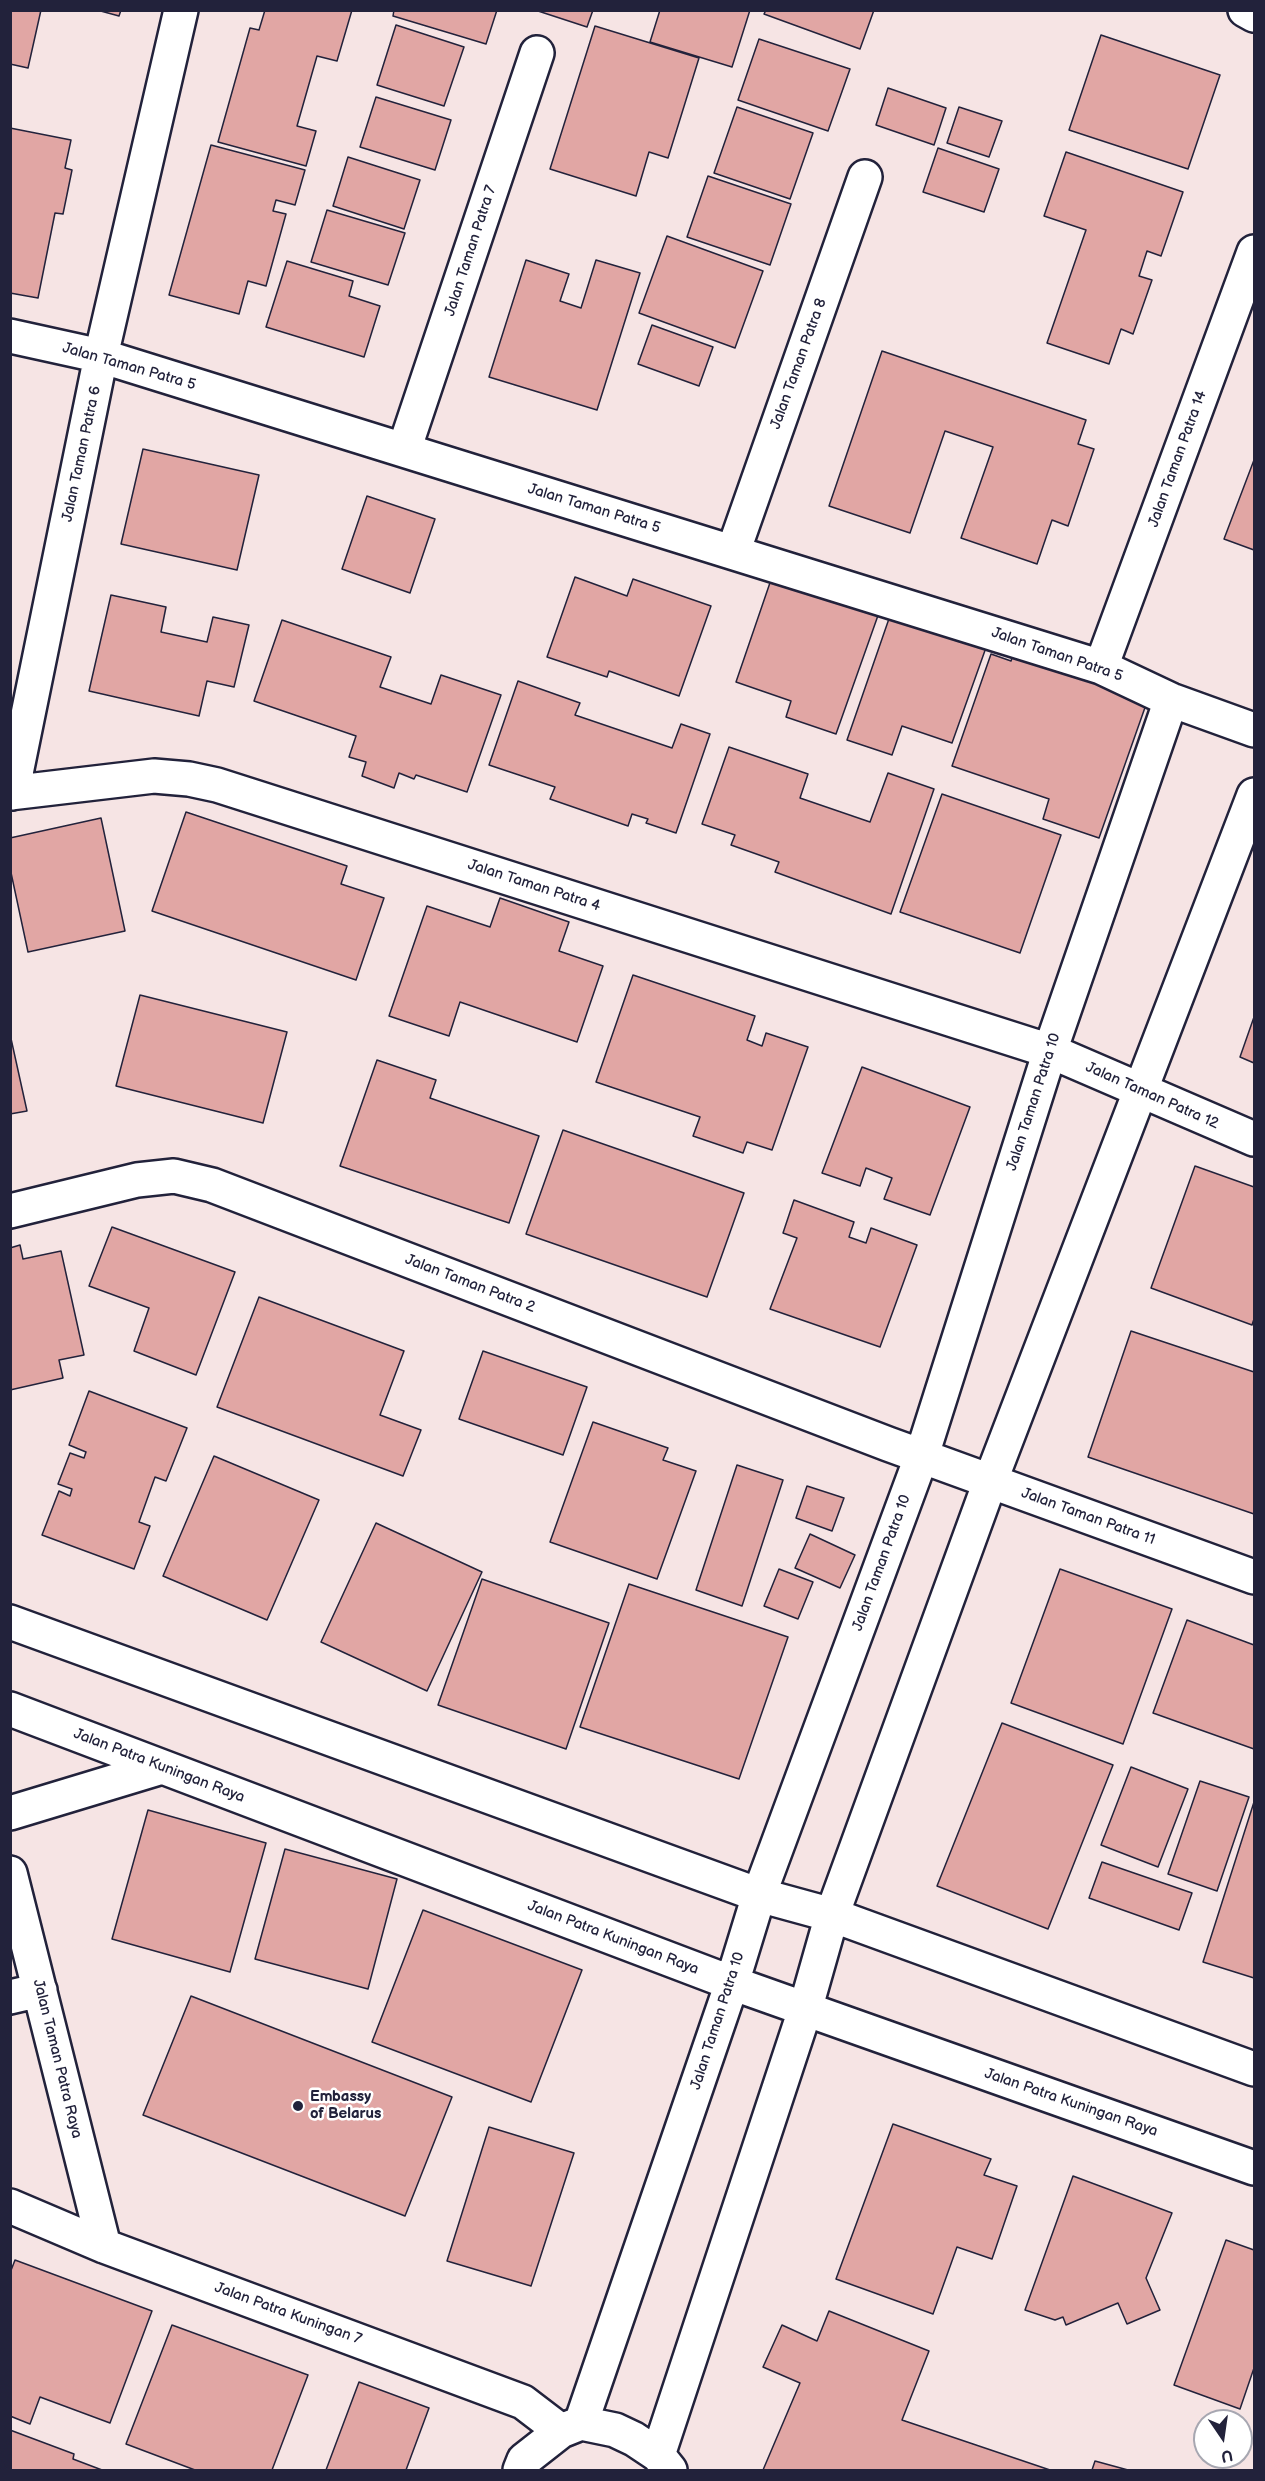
<!DOCTYPE html>
<html>
<head>
<meta charset="utf-8">
<style>
	body { margin:0 }
	#map { position:relative; width:1265px; height:2481px; overflow:hidden; background:#f6e4e4; font-family:"Balsamiq Sans",sans-serif }
	canvas { display:block }
	.frame { position:absolute; inset:0; border:12px solid #22223b; pointer-events:none }
	.north { position:absolute; left:1193px; top:2409px; width:60px; height:60px; box-sizing:border-box; background:#fff; border:2px solid #a7a7b1; border-radius:50%; rotate:167deg; font-size:16px; font-weight:700; line-height:24px; text-align:center; color:#22223b }
	.north::after { content:''; display:block; margin:auto; width:21px; height:27px; background:#22223b; clip-path:polygon(50% 0,100% 100%,50% 72%,0 100%) }
</style>
</head>
<body>
<div id="map">
<canvas width="1265" height="2481"></canvas>
<div class="frame"></div>
<div class="north">U</div>
</div>
<script>
const context = document.querySelector('canvas').getContext('2d');
context.lineJoin = 'round';
function paint(path, color) { context.fillStyle = color; context.fill(path, 'evenodd'); }
const shape = rows => new Path2D(rows.map(r => 'M' + r).join(''));
function trace(path, color, width, dash) { context.strokeStyle = color; context.lineWidth = width; context.lineCap = dash ? 'butt' : 'round'; context.setLineDash(dash || []); context.stroke(path); }
function label(font, color, halo, rows, align = 'center') {
  context.font = font + ' "Balsamiq Sans",sans-serif'; context.lineWidth = 5; context.setLineDash([]); context.textBaseline = 'middle'; context.strokeStyle = halo; context.fillStyle = color; for (const [text, x, y, turn = 0] of rows) {
    context.save(); context.translate(x, y); context.rotate((+turn || 0) * Math.PI / 180); context.textAlign = isNaN(turn) ? turn : align; if (halo) context.strokeText(text, 0, 0); context.fillText(text, 0, 0); context.restore();
  }
}
const building = shape([
	[10,10,41,10,28,68,10,64,10,10],
	[97,10,121,10,119,16,97,10],
	[265,10,352,10,337,61,317,56,297,126,316,131,306,166,218,142,250,28,259,30,265,10],
	[394,10,497,10,486,44,393,16,394,10],
	[535,10,593,10,587,27,535,10],
	[660,10,750,10,732,67,650,42,660,10],
	[766,10,874,10,860,49,764,14,766,10],
	[396,25,464,47,444,106,377,85,396,25],
	[595,26,699,58,668,158,649,152,636,196,550,169,595,26],
	[1101,35,1220,75,1188,169,1069,130,1101,35],
	[759,39,850,69,828,131,738,100,759,39],
	[888,88,946,108,934,145,876,125,888,88],
	[376,97,451,120,435,170,360,147,376,97],
	[737,107,813,133,790,199,714,173,737,107],
	[959,107,1002,121,989,157,947,143,959,107],
	[10,128,71,140,65,168,72,170,63,214,55,213,38,298,10,293,10,128],
	[211,145,305,170,295,205,276,200,273,211,286,214,266,286,248,281,239,314,169,295,211,145],
	[938,148,999,169,984,212,923,192,938,148],
	[1066,152,1183,192,1161,256,1147,251,1139,276,1152,280,1133,334,1121,329,1109,364,1047,343,1086,230,1044,216,1066,152],
	[348,157,420,180,404,229,333,206,348,157],
	[708,176,791,204,770,265,687,237,708,176],
	[327,210,405,233,388,285,311,262,327,210],
	[667,236,763,271,735,348,639,313,667,236],
	[526,260,569,274,560,301,581,308,596,260,640,273,597,410,489,377,526,260],
	[287,261,353,281,349,296,380,306,364,357,266,327,287,261],
	[652,325,713,347,699,386,638,364,652,325],
	[882,351,1086,420,1078,444,1094,449,1068,526,1052,520,1037,564,961,538,993,447,945,431,910,533,829,506,882,351],
	[143,449,259,475,237,570,121,544,143,449],
	[1254,460,1254,550,1224,539,1254,460],
	[367,496,435,519,410,593,342,569,367,496],
	[774,571,881,607,836,734,786,717,791,701,736,682,774,571],
	[575,577,627,596,633,579,711,606,679,696,609,671,607,677,547,657,575,577],
	[111,595,166,607,161,632,207,642,213,617,249,625,234,687,207,681,199,716,89,691,111,595],
	[892,610,988,642,952,743,902,726,892,755,847,740,892,610],
	[282,620,391,657,380,687,431,704,441,675,501,695,467,792,416,775,414,779,399,773,394,788,362,776,366,762,349,757,356,736,254,701,282,620],
	[1017,643,1148,699,1099,838,1043,819,1049,799,952,766,991,654,1011,661,1017,643],
	[518,681,580,703,575,715,672,748,681,724,710,734,676,833,646,823,648,819,632,814,628,826,550,799,555,787,489,765,518,681],
	[729,747,808,774,800,798,870,822,888,773,934,789,891,914,775,872,779,862,731,845,735,835,702,824,729,747],
	[942,794,1061,835,1020,953,900,912,942,794],
	[186,812,347,866,341,884,384,898,356,980,152,911,186,812],
	[101,818,125,931,28,952,10,868,10,838,101,818],
	[500,898,569,922,559,951,603,966,577,1042,460,1002,449,1036,389,1016,427,906,490,927,500,898],
	[633,975,755,1016,747,1040,762,1046,766,1033,808,1047,772,1150,747,1142,743,1153,693,1136,700,1117,596,1082,633,975],
	[140,995,287,1032,263,1123,116,1086,140,995],
	[1254,1017,1254,1063,1240,1057,1254,1017],
	[10,1034,27,1111,10,1114,10,1034],
	[377,1060,436,1080,430,1098,539,1136,509,1223,340,1166,377,1060],
	[862,1067,970,1107,930,1215,884,1199,892,1178,866,1168,860,1186,822,1173,862,1067],
	[563,1130,744,1193,707,1297,526,1234,563,1130],
	[1195,1166,1254,1187,1254,1319,1252,1325,1151,1288,1195,1166],
	[794,1200,854,1222,849,1237,866,1243,871,1228,917,1245,880,1347,770,1309,797,1238,783,1233,794,1200],
	[112,1227,235,1272,196,1375,134,1351,149,1308,89,1286,112,1227],
	[20,1245,23,1259,61,1251,84,1355,59,1360,63,1378,10,1390,10,1248,20,1245],
	[259,1297,404,1351,380,1415,421,1430,403,1476,217,1407,259,1297],
	[1131,1331,1254,1372,1254,1514,1088,1457,1131,1331],
	[483,1351,587,1387,563,1455,459,1419,483,1351],
	[89,1391,187,1428,166,1481,155,1477,139,1522,150,1526,134,1569,42,1535,59,1491,70,1496,72,1489,58,1484,70,1453,84,1458,86,1452,69,1445,89,1391],
	[593,1422,668,1448,663,1460,696,1471,657,1579,550,1542,593,1422],
	[214,1456,319,1500,267,1620,163,1576,214,1456],
	[737,1465,783,1480,742,1606,696,1590,737,1465],
	[807,1486,844,1498,832,1531,796,1518,807,1486],
	[376,1523,482,1572,427,1691,321,1642,376,1523],
	[810,1534,855,1555,840,1588,795,1568,810,1534],
	[779,1569,813,1582,798,1619,764,1606,779,1569],
	[1060,1569,1172,1609,1123,1744,1011,1703,1060,1569],
	[482,1579,609,1623,566,1749,438,1705,482,1579],
	[629,1584,788,1637,739,1779,580,1727,629,1584],
	[1187,1620,1254,1645,1254,1749,1153,1713,1187,1620],
	[1002,1723,1113,1765,1048,1929,937,1886,1002,1723],
	[1131,1767,1188,1789,1158,1867,1101,1845,1131,1767],
	[1200,1781,1249,1797,1217,1891,1168,1874,1200,1781],
	[1254,1802,1254,1978,1203,1962,1254,1802],
	[148,1810,266,1843,230,1972,112,1939,148,1810],
	[285,1849,397,1879,368,1989,255,1959,285,1849],
	[1102,1862,1192,1893,1179,1930,1089,1898,1102,1862],
	[423,1910,582,1970,531,2102,372,2042,423,1910],
	[191,1996,452,2097,405,2216,143,2115,191,1996],
	[893,2124,991,2159,984,2175,1017,2186,992,2259,957,2247,933,2314,836,2279,893,2124],
	[489,2127,574,2153,531,2286,447,2261,489,2127],
	[1073,2176,1172,2213,1146,2278,1160,2310,1127,2324,1118,2303,1066,2325,1063,2317,1055,2320,1025,2310,1073,2176],
	[1226,2240,1254,2250,1254,2368,1240,2409,1174,2385,1226,2240],
	[15,2260,152,2311,110,2423,40,2397,30,2424,10,2416,10,2273,15,2260],
	[829,2311,929,2351,902,2420,1050,2470,763,2470,800,2383,763,2367,782,2325,817,2341,829,2311],
	[172,2325,308,2375,272,2470,195,2470,126,2444,172,2325],
	[359,2382,429,2408,406,2470,326,2470,359,2382],
	[10,2430,74,2454,73,2459,102,2470,10,2470,10,2430],
	[1095,2461,1128,2470,1092,2470,1095,2461]
]);
paint(building, '#e1a6a4');
trace(building, '#22223b', 1.5);
const minor = shape([
	[1245,10,1254,15],
	[10,336,101,356,1101,667,1171,700,1254,730],
	[404,450,537,53],
	[733,552,865,177],
	[1101,667,1254,252],
	[10,793,154,776,189,779,217,785,1050,1051,1254,1139],
	[12,793,101,356,181,10],
	[10,1211,137,1180,174,1176,212,1185,888,1444,1254,1577],
	[10,1622,759,1895,832,1915,1254,2069],
	[10,1709,732,1983,1254,2168],
	[10,1813,162,1767],
	[10,1873,104,2246],
	[10,1997,40,1990],
	[10,2206,104,2246,523,2402,561,2431],
	[581,2423,732,1983,759,1895,922,1455,1050,1051,1171,700],
	[658,2455,805,2010,832,1915,990,1482,1254,795],
	[520,2470,524,2460,561,2431,581,2423,615,2430,634,2439,658,2455,670,2470]
]);
trace(minor, '#22223b', 38);
trace(minor, '#fff', 33);
for (const [x, y, r, color] of [
	[298,2106,6,"#22223b"]
]) { const dot = new Path2D(); dot.arc(x, y, r, 0, 2 * Math.PI); context.fillStyle = color; context.fill(dot); trace(dot, '#fff', 2); }
label('15px', '#22223b', '#fff', [
	["Jalan Taman Patra 7",471,251,-72],
	["Jalan Taman Patra 8",799,364,-70],
	["Jalan Taman Patra 5",129,367,16],
	["Jalan Taman Patra 6",82,454,-78],
	["Jalan Taman Patra 14",1178,459,-70],
	["Jalan Taman Patra 5",594,509,17],
	["Jalan Taman Patra 5",1057,655,19],
	["Jalan Taman Patra 4",534,886,18],
	["Jalan Taman Patra 12",1152,1096,24],
	["Jalan Taman Patra 10",1034,1102,-72],
	["Jalan Taman Patra 2",470,1284,21],
	["Jalan Taman Patra 11",1088,1517,20],
	["Jalan Taman Patra 10",882,1563,-70],
	["Jalan Patra Kuningan Raya",159,1766,21],
	["Jalan Patra Kuningan Raya",613,1938,21],
	["Jalan Taman Patra 10",718,2021,-72],
	["Jalan Taman Patra Raya",57,2059,76],
	["Jalan Patra Kuningan Raya",1071,2103,19],
	["Jalan Patra Kuningan 7",288,2314,20]
]);
label('bold 15px', '#22223b', '#fff', [
	["Embassy",310,2097],
	["of Belarus",310,2114]
], 'left');
</script>
</body>
</html>
